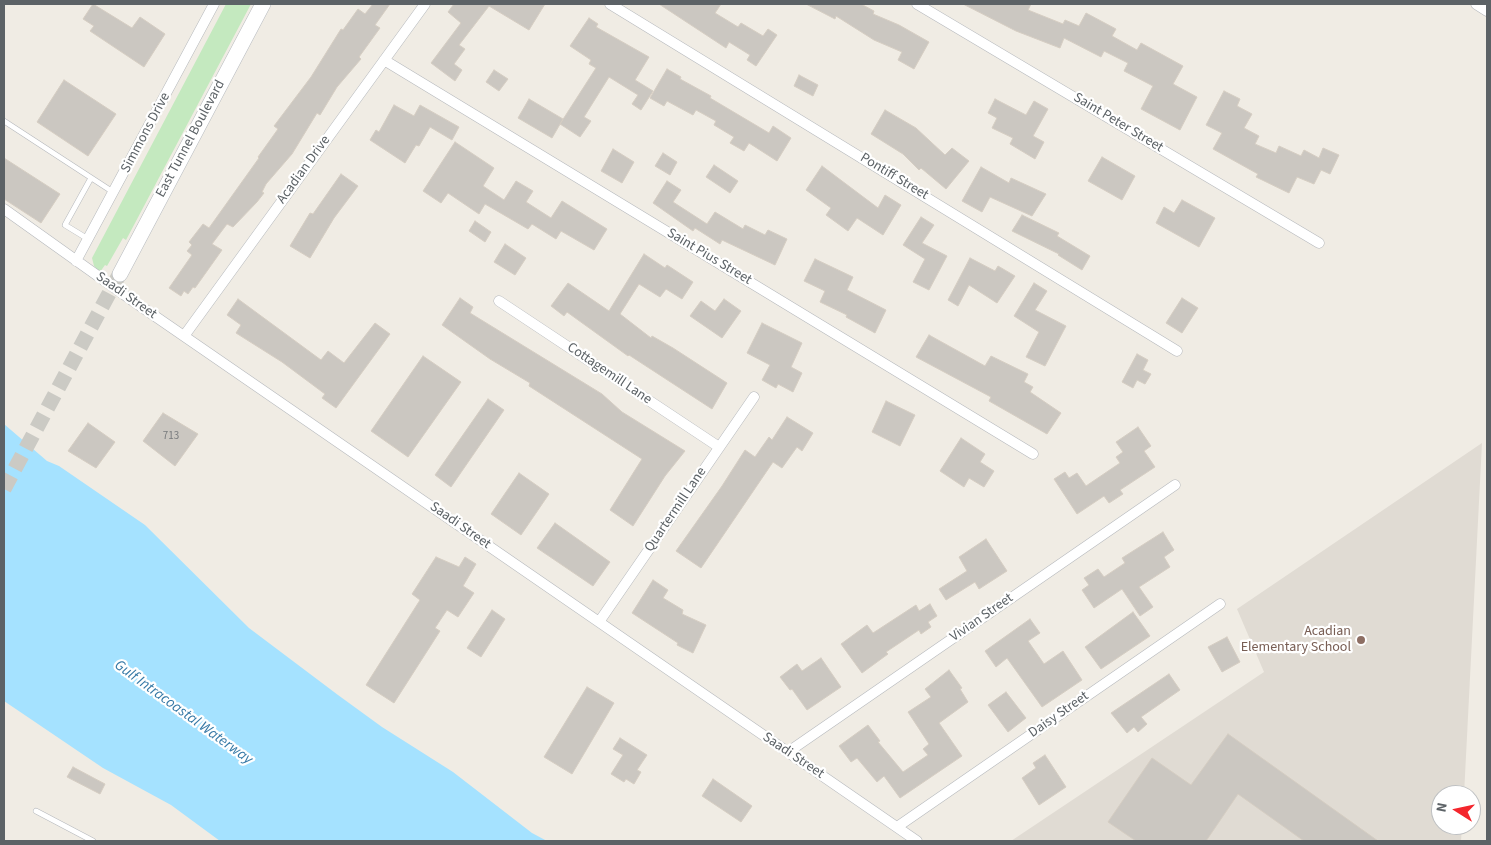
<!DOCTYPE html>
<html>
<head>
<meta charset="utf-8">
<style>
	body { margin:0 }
	#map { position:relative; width:1491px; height:845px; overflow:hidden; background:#f0ece4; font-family:"Source Sans 3",sans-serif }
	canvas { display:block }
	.frame { position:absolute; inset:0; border:5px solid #5c6266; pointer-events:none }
	.north { position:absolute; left:1431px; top:785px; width:50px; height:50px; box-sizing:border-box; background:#fff; border:1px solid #bec0c2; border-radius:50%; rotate:280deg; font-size:14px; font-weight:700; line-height:20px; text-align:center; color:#5c6266 }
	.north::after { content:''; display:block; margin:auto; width:18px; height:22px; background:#f4262d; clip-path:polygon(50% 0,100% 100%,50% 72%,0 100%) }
</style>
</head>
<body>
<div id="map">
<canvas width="1491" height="845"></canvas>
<div class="frame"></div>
<div class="north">N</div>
</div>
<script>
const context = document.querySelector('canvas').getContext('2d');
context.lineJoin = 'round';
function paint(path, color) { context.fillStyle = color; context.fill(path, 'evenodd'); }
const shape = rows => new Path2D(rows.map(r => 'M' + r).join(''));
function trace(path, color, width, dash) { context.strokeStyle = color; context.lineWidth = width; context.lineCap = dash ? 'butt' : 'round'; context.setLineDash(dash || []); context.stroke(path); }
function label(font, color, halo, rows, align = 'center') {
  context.font = font + ' "Source Sans 3",sans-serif'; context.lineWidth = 4.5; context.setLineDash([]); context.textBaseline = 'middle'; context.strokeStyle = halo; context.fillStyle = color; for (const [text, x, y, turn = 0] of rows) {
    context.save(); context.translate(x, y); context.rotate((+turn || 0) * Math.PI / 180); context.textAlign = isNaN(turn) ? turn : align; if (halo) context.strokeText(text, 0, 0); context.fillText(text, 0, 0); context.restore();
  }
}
paint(shape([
	[1482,443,1464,795,1441,795,1441,825,1462,825,1461,841,1011,841,1264,672,1237,609]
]), '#e0dbd3');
paint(shape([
	[226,4,251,4,126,240,123,238,107,266,105,265,100,272,94,266,92,258]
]), '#c4e9bf');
paint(shape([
	[4,424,47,461,59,466,145,525,249,628,338,695,382,727,453,772,532,833,547,841,220,841,171,805,103,768,4,701]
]), '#a5e2ff');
const building = shape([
	[93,4,132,28,140,17,165,34,144,67,90,31,94,26,83,19,93,4],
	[373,4,390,4,375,25,380,28,359,57,361,59,337,87,320,115,317,113,292,154,266,184,262,192,264,193,257,202,233,227,227,224,212,244,222,250,195,288,193,287,188,294,184,291,181,296,169,288,192,255,187,251,192,245,189,242,203,224,209,228,259,158,258,157,278,129,274,126,311,77,341,29,343,30,358,9,365,14,373,4],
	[454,4,545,4,529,30,489,6,459,45,465,49,454,64,462,70,455,81,431,63,461,23,448,12,454,4],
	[659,4,721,4,715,13,738,27,741,23,763,36,768,29,777,35,756,66,747,60,750,55,729,42,726,48,659,4],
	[806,4,861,4,874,11,873,14,899,25,929,42,914,69,898,60,902,52,874,40,836,16,835,19,806,4],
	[963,4,1031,4,1028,10,1063,24,1065,20,1079,26,1086,13,1116,29,1112,36,1137,50,1141,43,1183,66,1173,84,1197,97,1180,130,1141,109,1153,86,1124,71,1128,63,1104,51,1101,57,1064,38,1060,48,1016,31,963,4],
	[589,18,598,24,596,27,649,57,635,80,653,91,641,110,632,104,638,95,609,77,584,117,591,121,580,137,560,124,596,68,589,64,591,60,570,46,589,18],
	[667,69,681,77,680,79,711,96,710,98,769,133,773,126,791,138,777,161,749,143,744,151,730,143,734,137,714,125,716,121,696,110,693,115,667,101,664,106,650,98,667,69],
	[494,70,508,79,499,91,486,82,494,70],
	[799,75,818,85,813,96,794,86,799,75],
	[64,80,116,114,88,156,37,122,64,80],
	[1224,91,1240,99,1237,106,1252,114,1244,128,1259,136,1255,144,1276,153,1279,146,1301,156,1304,150,1319,158,1323,148,1339,155,1330,174,1321,170,1314,184,1297,177,1289,193,1256,177,1258,174,1213,149,1222,133,1206,125,1224,91],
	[529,99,563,119,552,138,518,118,529,99],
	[995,99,1026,115,1034,101,1048,109,1033,136,1044,142,1035,159,1010,144,1013,138,992,128,997,118,988,113,995,99],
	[394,105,414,116,420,105,459,127,452,140,430,127,419,146,416,145,405,163,370,140,376,130,379,132,394,105],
	[885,110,916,128,945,155,952,148,969,161,946,189,921,168,919,170,903,154,871,134,885,110],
	[455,142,494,168,483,186,504,200,516,181,533,191,526,202,551,218,562,201,607,229,594,250,561,231,556,239,532,224,528,229,485,204,479,214,448,193,441,203,423,191,455,142],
	[613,149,634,162,622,183,601,171,613,149],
	[663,153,677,162,670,175,655,166,663,153],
	[1102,157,1135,176,1122,200,1088,181,1102,157],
	[4,158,60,194,41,223,4,199,4,158],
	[714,165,738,181,730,193,706,177,714,165],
	[822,166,878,208,885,195,901,205,883,235,857,218,848,231,826,215,831,208,806,190,822,166],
	[981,167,1009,183,1011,178,1046,194,1032,216,990,197,982,212,962,201,981,167],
	[341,174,358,186,334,218,310,258,290,246,310,213,313,214,341,174],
	[667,181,681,190,673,202,707,224,715,212,743,229,745,225,765,235,768,230,787,239,775,265,722,240,720,244,695,228,693,231,653,203,667,181],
	[1182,200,1215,218,1199,247,1156,223,1164,207,1174,213,1182,200],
	[1022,215,1059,233,1057,236,1090,256,1082,270,1058,255,1059,254,1012,231,1022,215],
	[921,217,934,225,922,243,947,256,929,290,913,282,925,259,903,245,921,217],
	[475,221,491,232,485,242,469,231,475,221],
	[505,244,526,258,515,275,494,262,505,244],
	[644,254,665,268,667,265,693,282,682,299,666,289,660,297,639,284,620,314,651,338,652,336,673,348,727,383,712,409,629,355,628,356,567,312,564,316,551,306,568,283,609,311,644,254],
	[970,258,995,271,998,266,1015,276,997,303,969,285,958,306,948,300,970,258],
	[815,259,853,277,847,290,886,310,875,333,846,317,847,315,820,302,825,291,804,281,815,259],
	[1034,283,1047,291,1035,310,1066,326,1045,366,1026,357,1039,332,1014,316,1034,283],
	[460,298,473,307,470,313,602,394,622,412,685,451,665,476,633,526,610,510,642,459,529,386,530,383,490,359,442,325,460,298],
	[1182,298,1198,308,1182,333,1166,323,1182,298],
	[238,299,321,360,328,351,344,363,375,323,390,334,336,408,322,398,325,394,282,362,236,333,241,325,227,315,238,299],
	[724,299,741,311,722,338,690,316,701,301,715,311,724,299],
	[762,323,802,343,791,367,802,373,793,392,778,384,776,388,762,380,770,365,747,353,762,323],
	[929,335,985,366,991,356,1028,374,1024,382,1033,387,1030,392,1061,413,1047,434,989,401,991,397,916,357,929,335],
	[1137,354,1148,360,1143,370,1151,374,1145,384,1137,380,1133,388,1122,382,1137,354],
	[423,356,461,382,408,457,371,431,423,356],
	[488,399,504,410,451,487,435,475,488,399],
	[886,401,915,415,900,446,872,432,886,401],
	[163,413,198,434,175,466,143,441,163,413],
	[787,417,813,433,802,451,797,447,782,468,773,462,701,568,676,551,722,486,745,450,755,457,769,437,772,440,787,417],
	[88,423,115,442,96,468,68,451,88,423],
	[1138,427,1151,446,1144,451,1155,467,1120,490,1123,494,1109,503,1104,496,1077,514,1054,479,1065,472,1069,478,1077,473,1086,486,1120,463,1116,457,1123,452,1116,442,1138,427],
	[961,438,985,454,980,462,994,471,984,487,969,478,964,487,940,471,961,438],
	[519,473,549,494,521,535,491,514,519,473],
	[555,523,610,562,593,586,537,548,555,523],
	[1163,532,1174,550,1164,557,1170,567,1139,587,1153,607,1140,616,1122,589,1094,608,1082,590,1089,585,1084,578,1098,569,1104,577,1125,563,1122,558,1163,532],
	[986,539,1007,571,979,589,975,582,946,600,939,589,967,571,959,557,986,539],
	[436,557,459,567,465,557,476,564,463,586,474,593,458,617,447,610,435,628,440,631,394,703,366,685,420,600,412,594,436,557],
	[653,580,668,590,663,598,683,610,682,614,706,625,693,653,677,645,678,643,632,613,653,580],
	[930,604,937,616,928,622,931,627,921,634,919,630,886,652,888,654,862,673,841,644,867,625,873,633,916,605,919,611,930,604],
	[492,610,505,619,481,657,467,648,492,610],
	[1133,612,1150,636,1101,669,1085,647,1133,612],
	[1030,619,1040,633,1028,641,1044,664,1063,651,1082,680,1042,707,1007,658,996,667,985,651,1030,619],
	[1227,637,1240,662,1222,672,1208,647,1227,637],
	[821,658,841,687,807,710,792,689,790,690,780,677,797,664,802,671,821,658],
	[949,670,962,688,960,689,968,702,939,723,962,756,900,798,884,776,877,782,857,758,851,762,839,746,868,725,880,741,878,742,903,772,928,755,923,749,929,744,908,712,931,697,925,689,949,670],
	[1169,674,1180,690,1141,717,1147,724,1138,732,1134,727,1127,733,1111,713,1169,674],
	[587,687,614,703,572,774,544,757,587,687],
	[1006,692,1026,718,1008,732,988,705,1006,692],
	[1228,734,1378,841,1304,841,1238,794,1206,841,1136,841,1108,822,1152,758,1191,785,1228,734],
	[620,738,647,755,637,770,641,772,634,784,626,779,624,782,611,774,623,755,613,749,620,738],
	[1045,755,1066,787,1039,805,1022,778,1036,768,1033,763,1045,755],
	[73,767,105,784,100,794,67,777,73,767],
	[713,779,752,806,741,822,702,796,713,779]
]);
paint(building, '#cbc7c1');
trace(building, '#d5cdc2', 1);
trace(shape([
	[4,489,119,275]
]), '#cbcac4', 15, [15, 8]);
const lane = shape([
	[4,121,113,192],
	[88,239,65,225,91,178],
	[36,811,93,841]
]);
const street = shape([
	[610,4,1177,351],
	[917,4,1319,243],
	[1476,4,1487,11],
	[384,60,1033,454],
	[4,209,133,301,917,841],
	[76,261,214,4],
	[499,301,719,447],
	[184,336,425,4],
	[599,622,754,397],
	[788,752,1175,485],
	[897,827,1220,604]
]);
const secondary = shape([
	[120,274,263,4]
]);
trace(lane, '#b5b8bc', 6);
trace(street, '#b5b8bc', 11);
trace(secondary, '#b6babf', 16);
trace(lane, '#fff', 5);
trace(street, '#fff', 10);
trace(secondary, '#fff', 15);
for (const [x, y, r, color] of [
	[1361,640,5,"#8d6e63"]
]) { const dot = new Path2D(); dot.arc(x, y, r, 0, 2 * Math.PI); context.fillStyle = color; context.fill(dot); trace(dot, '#fff', 2); }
label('11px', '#787b7d', null, [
	["713",171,437]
]);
label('14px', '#5c6266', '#fff', [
	["Saint Peter Street",1118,123,31],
	["Simmons Drive",146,133,-62],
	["East Tunnel Boulevard",191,139,-62],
	["Acadian Drive",304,170,-54],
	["Pontiff Street",894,177,31],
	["Saint Pius Street",709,257,31],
	["Saadi Street",126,296,35],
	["Cottagemill Lane",609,374,34],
	["Quartermill Lane",676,510,-56],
	["Saadi Street",460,526,35],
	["Vivian Street",982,618,-35],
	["Daisy Street",1059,715,-35],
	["Saadi Street",793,756,34]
]);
label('14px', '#785e54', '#fff', [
	["Acadian",1351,632],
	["Elementary School",1351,648]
], 'right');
label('italic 15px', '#3679a6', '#fff', [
	["Gulf Intracoastal Waterway",183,713,36]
]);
</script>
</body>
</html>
